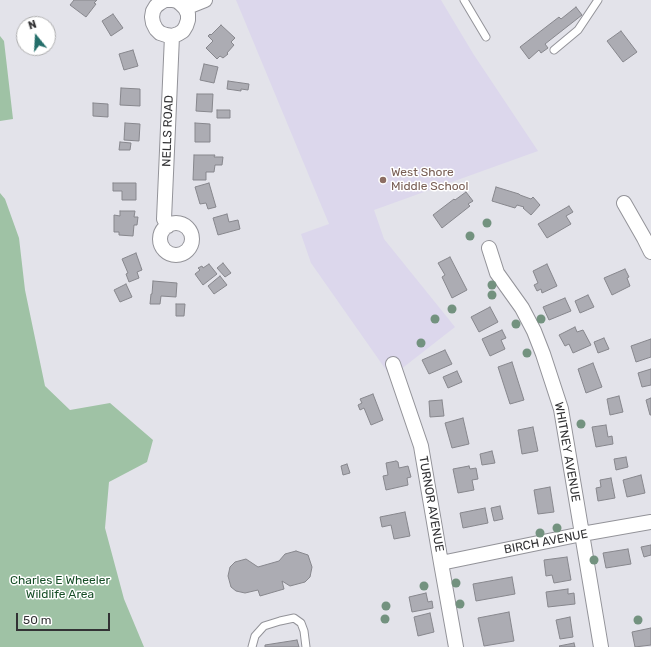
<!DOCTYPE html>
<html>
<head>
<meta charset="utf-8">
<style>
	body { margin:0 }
	#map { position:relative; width:651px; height:647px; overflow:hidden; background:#e3e3ea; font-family:Rubik,sans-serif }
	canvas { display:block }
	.north { position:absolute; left:16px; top:16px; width:40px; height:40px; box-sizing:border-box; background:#fff; border:1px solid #adadae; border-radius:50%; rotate:342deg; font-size:11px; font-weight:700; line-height:16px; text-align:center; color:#323234 }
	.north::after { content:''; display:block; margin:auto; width:14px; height:18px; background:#246e6a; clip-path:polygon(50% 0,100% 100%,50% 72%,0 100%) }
	.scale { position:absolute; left:16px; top:613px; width:94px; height:18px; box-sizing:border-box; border:2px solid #323234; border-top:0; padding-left:5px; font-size:12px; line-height:14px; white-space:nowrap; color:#323234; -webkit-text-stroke:3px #fff; paint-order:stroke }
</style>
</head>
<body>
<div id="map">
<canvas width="651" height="647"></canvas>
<div class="north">N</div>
<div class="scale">50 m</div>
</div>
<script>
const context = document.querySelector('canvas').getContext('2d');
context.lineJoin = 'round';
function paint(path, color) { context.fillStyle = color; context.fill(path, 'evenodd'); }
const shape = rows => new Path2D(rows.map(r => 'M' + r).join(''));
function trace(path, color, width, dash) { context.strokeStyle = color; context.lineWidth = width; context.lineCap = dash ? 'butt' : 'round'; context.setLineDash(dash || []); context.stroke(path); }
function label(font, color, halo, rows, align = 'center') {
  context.font = font + ' Rubik,sans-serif'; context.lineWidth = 3; context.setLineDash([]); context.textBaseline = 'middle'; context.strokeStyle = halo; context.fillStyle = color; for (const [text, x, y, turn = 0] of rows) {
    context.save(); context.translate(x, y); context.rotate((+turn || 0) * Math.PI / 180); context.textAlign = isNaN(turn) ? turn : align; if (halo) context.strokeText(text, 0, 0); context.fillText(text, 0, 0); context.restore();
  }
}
paint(shape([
	[236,0,441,0,474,55,538,151,374,210,384,239,455,327,391,377,311,263,301,234,329,224]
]), '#dcd7ec');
paint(shape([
	[0,36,4,41,13,119,0,121],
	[0,193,5,199,19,238,25,290,45,386,70,410,110,403,153,440,147,462,109,482,105,528,124,599,144,647,0,647]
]), '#9fc2a5');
const building = shape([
	[74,0,97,0,94,3,96,4,86,17,70,5,74,0],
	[576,7,582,15,545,44,548,48,541,53,539,50,529,59,520,47,559,17,561,19,576,7],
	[113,14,123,28,111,36,102,21,113,14],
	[221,25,235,38,231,42,234,45,227,53,228,54,223,58,220,56,217,59,206,48,213,41,208,36,210,34,211,35,221,25],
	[621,31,637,52,623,62,607,41,621,31],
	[133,50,138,66,124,70,119,54,133,50],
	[204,64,218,67,214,83,200,80,204,64],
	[228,81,249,84,248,90,241,89,241,91,227,89,228,81],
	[121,88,140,89,140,106,120,105,121,88],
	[197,94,213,94,212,112,196,111,197,94],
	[93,103,108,104,108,117,93,116,93,103],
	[217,110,230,110,230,118,217,118,217,110],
	[125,123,140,124,139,141,124,140,125,123],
	[195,123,210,124,210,142,195,142,195,123],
	[120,142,131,143,130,150,119,150,120,142],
	[194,155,215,155,214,157,223,157,222,165,215,165,214,172,206,172,206,180,193,180,194,155],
	[113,183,136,183,136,200,122,200,122,191,113,191,113,183],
	[209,183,216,207,208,209,206,203,200,204,195,187,209,183],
	[496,187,519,194,520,195,531,199,533,197,540,205,531,215,523,208,524,207,517,205,515,208,492,201,496,187],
	[466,192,473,201,468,204,470,206,442,228,433,215,454,199,455,200,466,192],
	[569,206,573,212,566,216,571,224,547,238,538,224,569,206],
	[120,211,135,211,134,217,138,217,137,225,134,225,133,236,119,235,119,232,114,232,114,215,120,216,120,211],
	[227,214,229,222,238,220,240,229,218,235,213,218,227,214],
	[136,253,142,270,137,272,139,278,129,282,126,274,128,273,122,259,136,253],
	[450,257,467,290,452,298,442,277,445,275,438,263,450,257],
	[223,263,231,273,225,277,217,268,223,263],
	[209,264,217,274,203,285,195,274,200,270,198,268,202,266,203,268,209,264],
	[547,264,557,286,542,293,541,289,537,291,534,285,538,283,533,271,547,264],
	[625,269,629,277,627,278,630,286,612,295,604,278,625,269],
	[220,276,227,285,214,294,208,286,220,276],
	[153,281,177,283,176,297,161,296,160,304,150,304,151,294,152,294,153,281],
	[126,284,132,297,120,302,114,290,126,284],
	[588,295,594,307,580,313,575,301,588,295],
	[565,298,571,311,549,320,543,307,565,298],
	[176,304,185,304,184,316,176,316,176,304],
	[490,307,498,322,479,332,471,317,490,307],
	[575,327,577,332,583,330,591,345,573,353,569,344,565,346,559,335,575,327],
	[502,330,506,338,501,340,505,349,490,356,482,339,502,330],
	[604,338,609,349,598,353,594,342,604,338],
	[651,339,651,357,636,362,631,346,651,339],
	[445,350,452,364,429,374,422,360,445,350],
	[512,362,524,400,510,404,498,367,512,362],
	[593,363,602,387,586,393,578,369,593,363],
	[651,369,651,385,642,387,638,373,651,369],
	[457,371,462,382,448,388,443,377,457,371],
	[373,394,383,420,371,425,364,408,360,410,358,405,362,403,360,399,373,394],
	[619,396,623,412,610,415,607,399,619,396],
	[651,398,651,415,650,415,646,400,651,398],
	[442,400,444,416,430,417,429,401,442,400],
	[463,418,469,444,452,448,445,423,463,418],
	[606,425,608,437,612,436,613,444,596,447,592,427,606,425],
	[533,427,538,451,522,454,518,430,533,427],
	[492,451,495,463,482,465,480,454,492,451],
	[626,457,628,467,616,470,614,459,626,457],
	[396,461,398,462,399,468,408,466,411,477,407,478,408,485,386,490,383,476,388,475,386,463,396,461],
	[347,464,350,473,343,475,341,466,347,464],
	[469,466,470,469,476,468,478,479,472,480,474,490,458,493,453,469,469,466],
	[641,475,645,493,627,497,623,480,641,475],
	[611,478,615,498,598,501,596,488,601,487,600,480,611,478],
	[550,487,554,512,538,514,534,490,550,487],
	[500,506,503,519,494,521,491,508,500,506],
	[485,508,488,523,463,528,460,513,485,508],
	[405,512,410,536,394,539,391,525,382,527,380,517,405,512],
	[651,545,651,555,644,557,641,547,651,545],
	[628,549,631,564,606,568,603,553,628,549],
	[296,551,308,555,312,567,310,577,305,582,290,586,282,581,284,589,260,596,258,590,245,593,236,591,231,587,228,576,230,567,235,562,246,559,258,567,279,561,285,554,296,551],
	[567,557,571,580,554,583,552,575,546,576,544,560,567,557],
	[512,577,515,594,476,601,473,584,512,577],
	[568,589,568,594,574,593,575,604,548,607,546,592,568,589],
	[426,593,428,602,432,601,433,608,412,612,409,597,426,593],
	[509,612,514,641,484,646,478,618,509,612],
	[430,613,434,632,418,636,414,617,430,613],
	[570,617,573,637,560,639,556,620,570,617],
	[651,628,651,645,635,647,632,632,651,628],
	[297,640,299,647,265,647,265,645,297,640],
	[574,643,575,647,560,647,559,646,574,643]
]);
paint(building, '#acacb3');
trace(building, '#87878d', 1);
const service = shape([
	[464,0,486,37],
	[554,50,578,30,598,0],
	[252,647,255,636,264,626,280,621,294,618,301,623,304,631,306,647]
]);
const minor = shape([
	[170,0,165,0,160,3,156,6,153,11,152,17,153,23,156,29,160,33,166,35,172,36,178,34,183,31,186,26,188,20,188,14,185,8,181,4,177,1,172,0],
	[185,8,205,0],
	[624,203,644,238,651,252],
	'160 239a16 16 0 1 1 32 0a16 16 0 1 1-32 0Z',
	[168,226,164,219,172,36],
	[489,248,497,273,522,308,534,331,543,354,561,409,601,647],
	[393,364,421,446,441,563,456,647],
	[441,563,582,534,651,522]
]);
trace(service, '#939399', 9);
trace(minor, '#939399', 16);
trace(service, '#fff', 7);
trace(minor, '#fff', 14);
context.fillStyle = '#73927f';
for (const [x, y] of [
	[487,223],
	[470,236],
	[492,285],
	[492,295],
	[452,309],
	[435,319],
	[541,319],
	[516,324],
	[421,343],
	[527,353],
	[581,424],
	[557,528],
	[540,533],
	[594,560],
	[456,583],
	[424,586],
	[460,604],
	[386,606],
	[385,619],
	[638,620]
]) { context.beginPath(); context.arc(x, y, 4.5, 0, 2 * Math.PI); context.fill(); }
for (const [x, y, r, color] of [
	[383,180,4,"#8d6e63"]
]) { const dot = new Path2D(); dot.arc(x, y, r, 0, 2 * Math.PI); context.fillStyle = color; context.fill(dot); trace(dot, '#fff', 1.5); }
label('12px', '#323234', '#fff', [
	["NELLS ROAD",168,131,-88],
	["WHITNEY AVENUE",567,452,80],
	["TURNOR AVENUE",431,504,80],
	["BIRCH AVENUE",546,542,-11]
]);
label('12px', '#785e54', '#fff', [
	["West Shore",391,173],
	["Middle School",391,187]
], 'left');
label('12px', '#184f28', '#fff', [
	["Charles E Wheeler",60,581],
	["Wildlife Area",60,595]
]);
</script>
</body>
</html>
